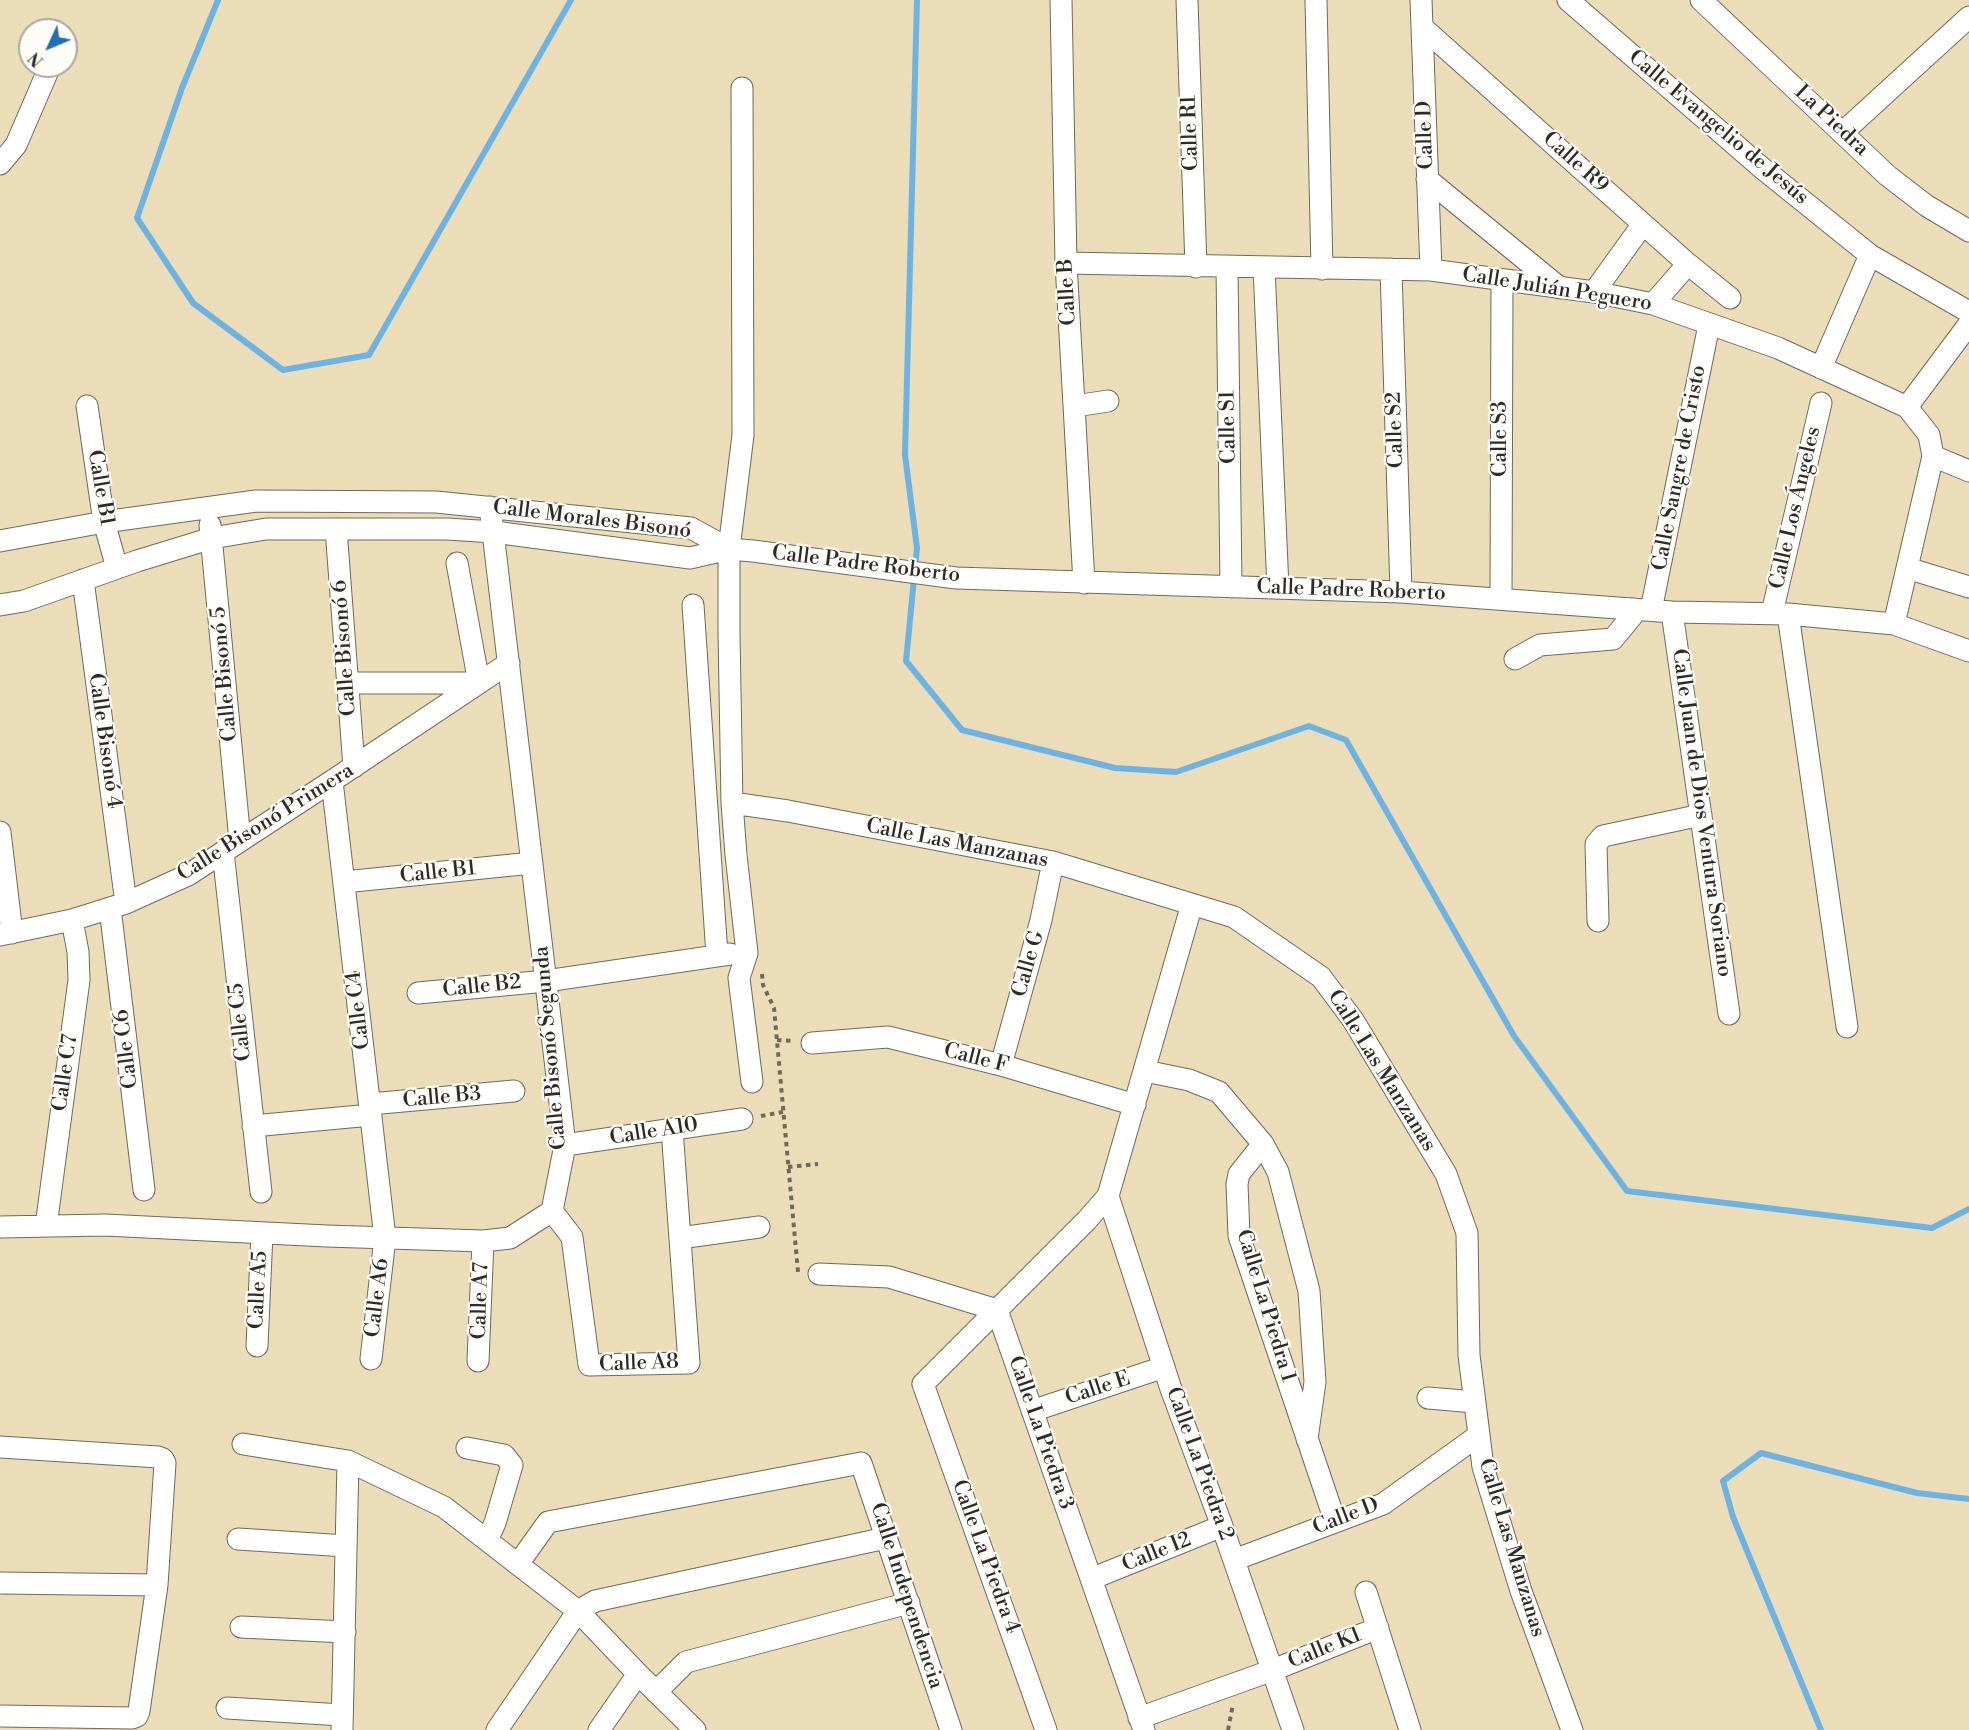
<!DOCTYPE html>
<html>
<head>
<meta charset="utf-8">
<style>
	body { margin:0 }
	#map { position:relative; width:1969px; height:1730px; overflow:hidden; background:#ecddb9; font-family:"Libre Bodoni",serif }
	canvas { display:block }
	.north { position:absolute; left:18px; top:18px; width:60px; height:60px; box-sizing:border-box; background:#fdfcf7; border:2px solid #a9a8a5; border-radius:50%; rotate:226deg; font-size:16px; font-weight:700; line-height:24px; text-align:center; color:#2b2b2b }
	.north::after { content:''; display:block; margin:auto; width:21px; height:27px; background:#1f6fb2; clip-path:polygon(50% 0,100% 100%,50% 72%,0 100%) }
</style>
</head>
<body>
<div id="map">
<canvas width="1969" height="1730"></canvas>
<div class="north">N</div>
</div>
<script>
const context = document.querySelector('canvas').getContext('2d');
context.lineJoin = 'round';
const shape = rows => new Path2D(rows.map(r => 'M' + r).join(''));
function trace(path, color, width, dash) { context.strokeStyle = color; context.lineWidth = width; context.lineCap = dash ? 'butt' : 'round'; context.setLineDash(dash || []); context.stroke(path); }
function label(font, color, halo, rows, align = 'center') {
  context.font = font + ' "Libre Bodoni",serif'; context.lineWidth = 4.5; context.setLineDash([]); context.textBaseline = 'middle'; context.strokeStyle = halo; context.fillStyle = color; for (const [text, x, y, turn = 0] of rows) {
    context.save(); context.translate(x, y); context.rotate((+turn || 0) * Math.PI / 180); context.textAlign = isNaN(turn) ? turn : align; if (halo) context.strokeText(text, 0, 0); context.fillText(text, 0, 0); context.restore();
  }
}
trace(shape([
	[218,0,182,88,137,218,193,303,283,370,369,355,571,0],
	[917,0,905,455,917,548,906,661,962,730,1115,768,1176,772,1309,726,1346,740,1514,1036,1627,1191,1932,1228,1969,1209],
	[1821,1730,1733,1517,1723,1481,1761,1453,1917,1493,1969,1499]
]), '#6cb3e3', 6);
const minor = shape([
	[1061,0,1066,263,1084,583],
	[1187,0,1196,267],
	[1316,0,1322,269],
	[1421,0,1431,270],
	[1568,0,1762,168,1870,255,1969,312],
	[1701,0,1888,176,1927,206,1969,231],
	[1422,27,1688,264,1730,298],
	[742,88,743,435,729,549,729,633,732,803,736,855,747,953,739,978,752,1082],
	[1842,133,1969,17],
	[0,164,16,145,50,66],
	[1427,179,1560,288],
	[1066,263,1431,270,1594,292,1653,304,1778,348,1907,407,1929,435,1933,456,1894,624],
	[1264,267,1278,588],
	[1227,268,1231,587],
	[1391,269,1401,592],
	[1594,292,1643,224],
	[1653,304,1688,264],
	[1821,368,1870,255],
	[87,406,104,522,117,568],
	[1075,406,1108,401],
	[1907,407,1969,324],
	[1933,456,1969,471],
	[210,525,240,841],
	[336,529,354,767],
	[0,541,104,522,256,501,436,502,691,528,729,549],
	[1907,568,1969,587],
	[83,580,126,903],
	[1501,598,1502,280],
	[0,605,24,601,137,561,212,538,266,529,447,529,494,532,690,558,729,549,753,551,956,578,1401,592,1672,612,1788,614,1894,624,1969,651],
	[693,605,717,955],
	[1651,610,1709,325],
	[1672,612,1729,1014],
	[1772,613,1821,403],
	[1788,614,1847,1027],
	[1515,659,1540,645,1613,639,1632,616,1633,609],
	[348,683,479,683,457,563],
	[332,781,385,1238,371,1359],
	[732,803,788,811,1053,862,1234,917,1321,977,1353,1020,1446,1174,1467,1233,1469,1355,1483,1467,1521,1591,1572,1730],
	[0,832,12,933],
	[223,852,261,1192],
	[344,882,532,863],
	[110,908,144,1190],
	[1598,921,1596,844,1603,836,1701,815],
	[0,935,72,920,126,903,188,875,332,781,509,663],
	[418,993,546,981,730,954],
	[812,1043,888,1037,1001,1065,1135,1105],
	[1001,1065,1041,920,1053,862],
	[1145,1071,1189,1080,1219,1092,1263,1144,1278,1172,1309,1291,1315,1382,1307,1439],
	[370,1104,514,1091],
	[253,1126,371,1115],
	[1263,1144,1239,1174,1237,1184,1239,1236,1335,1521],
	[565,1145,742,1119],
	[1108,1196,1171,1389,1222,1526,1293,1730],
	[552,1211,572,1237,589,1365,689,1363,672,1129],
	[46,1226,79,980,78,952,72,920],
	[0,1227,105,1225,327,1236,483,1241,510,1238,552,1211,565,1145,490,507],
	[680,1238,759,1227],
	[819,1274,889,1277,997,1310,1144,1730],
	[257,1346,262,1233],
	[478,1361,483,1241],
	[1428,1398,1475,1402],
	[1032,1411,1164,1367],
	[243,1444,348,1461,444,1507,578,1611,638,1674,695,1730],
	[0,1447,158,1457,163,1459,165,1463,157,1585,139,1711,137,1716,132,1718,0,1716],
	[467,1448,504,1455,512,1465,495,1523,487,1540],
	[238,1539,346,1546],
	[1234,1560,1383,1504,1479,1435],
	[518,1564,548,1522,861,1463,951,1730],
	[1091,1579,1222,1526],
	[0,1583,157,1585],
	[1366,1592,1410,1730],
	[241,1627,345,1632],
	[656,1692,686,1662,909,1603],
	[227,1708,342,1715],
	[1139,1718,1273,1670,1378,1628],
	[342,1730,348,1461],
	[497,1730,578,1611,595,1601,886,1538],
	[599,1730,638,1674],
	[1046,1730,923,1384,1087,1220,1108,1196,1192,904]
]);
trace(minor, '#6f695d', 23);
trace(shape([
	[762,974,763,985,774,1008,798,1272],
	[777,1040,794,1041],
	[761,1116,783,1112],
	[788,1167,818,1164],
	[1228,1730,1233,1704]
]), '#6f695d', 4, [4.5, 4.5]);
trace(minor, '#fff', 21);
label('21px', '#2b2b2b', '#fdfcf7', [
	["La Piedra",1831,121,43],
	["Calle Evangelio de Jesús",1718,128,40],
	["Calle R1",1191,133,-92],
	["Calle D",1426,135,-92],
	["Calle R9",1575,163,42],
	["Calle Julián Peguero",1557,290,9],
	["Calle B",1068,292,-93],
	["Calle S1",1229,427,-91],
	["Calle S2",1396,430,-92],
	["Calle S3",1501,439,-90],
	["Calle Sangre de Cristo",1680,468,-79],
	["Calle B1",100,488,80],
	["Calle Los Ángeles",1796,508,-77],
	["Calle Morales Bisonó",592,520,7],
	["Calle Padre Roberto",866,565,7],
	["Calle Padre Roberto",1351,591,2],
	["Calle Bisonó 6",345,648,-94],
	["Calle Bisonó 5",225,674,-95],
	["Calle Bisonó 4",104,741,82],
	["Calle Juan de Dios Ventura Soriano",1701,813,82],
	["Calle Bisonó Primera",266,823,-32],
	["Calle Las Manzanas",957,844,11],
	["Calle B1",438,873,-6],
	["Calle G",1029,964,-74],
	["Calle B2",482,987,-6],
	["Calle C4",359,1010,-97],
	["Calle C5",241,1022,-96],
	["Calle Bisonó Segunda",551,1048,-95],
	["Calle C6",127,1049,-97],
	["Calle F",976,1059,14],
	["Calle Las Manzanas",1381,1071,58],
	["Calle C7",66,1073,-82],
	["Calle B3",442,1098,-5],
	["Calle A10",654,1132,-9],
	["Calle A5",259,1290,-87],
	["Calle A6",378,1298,-83],
	["Calle A7",481,1301,-88],
	["Calle La Piedra 1",1265,1306,73],
	["Calle A8",639,1364,-2],
	["Calle E",1098,1389,-18],
	["Calle La Piedra 3",1040,1433,71],
	["Calle La Piedra 2",1199,1464,70],
	["Calle D",1346,1517,-21],
	["Calle Las Manzanas",1511,1548,73],
	["Calle I2",1157,1553,-22],
	["Calle La Piedra 4",985,1557,70],
	["Calle Independencia",906,1596,72],
	["Calle K1",1325,1649,-22]
]);
</script>
</body>
</html>
